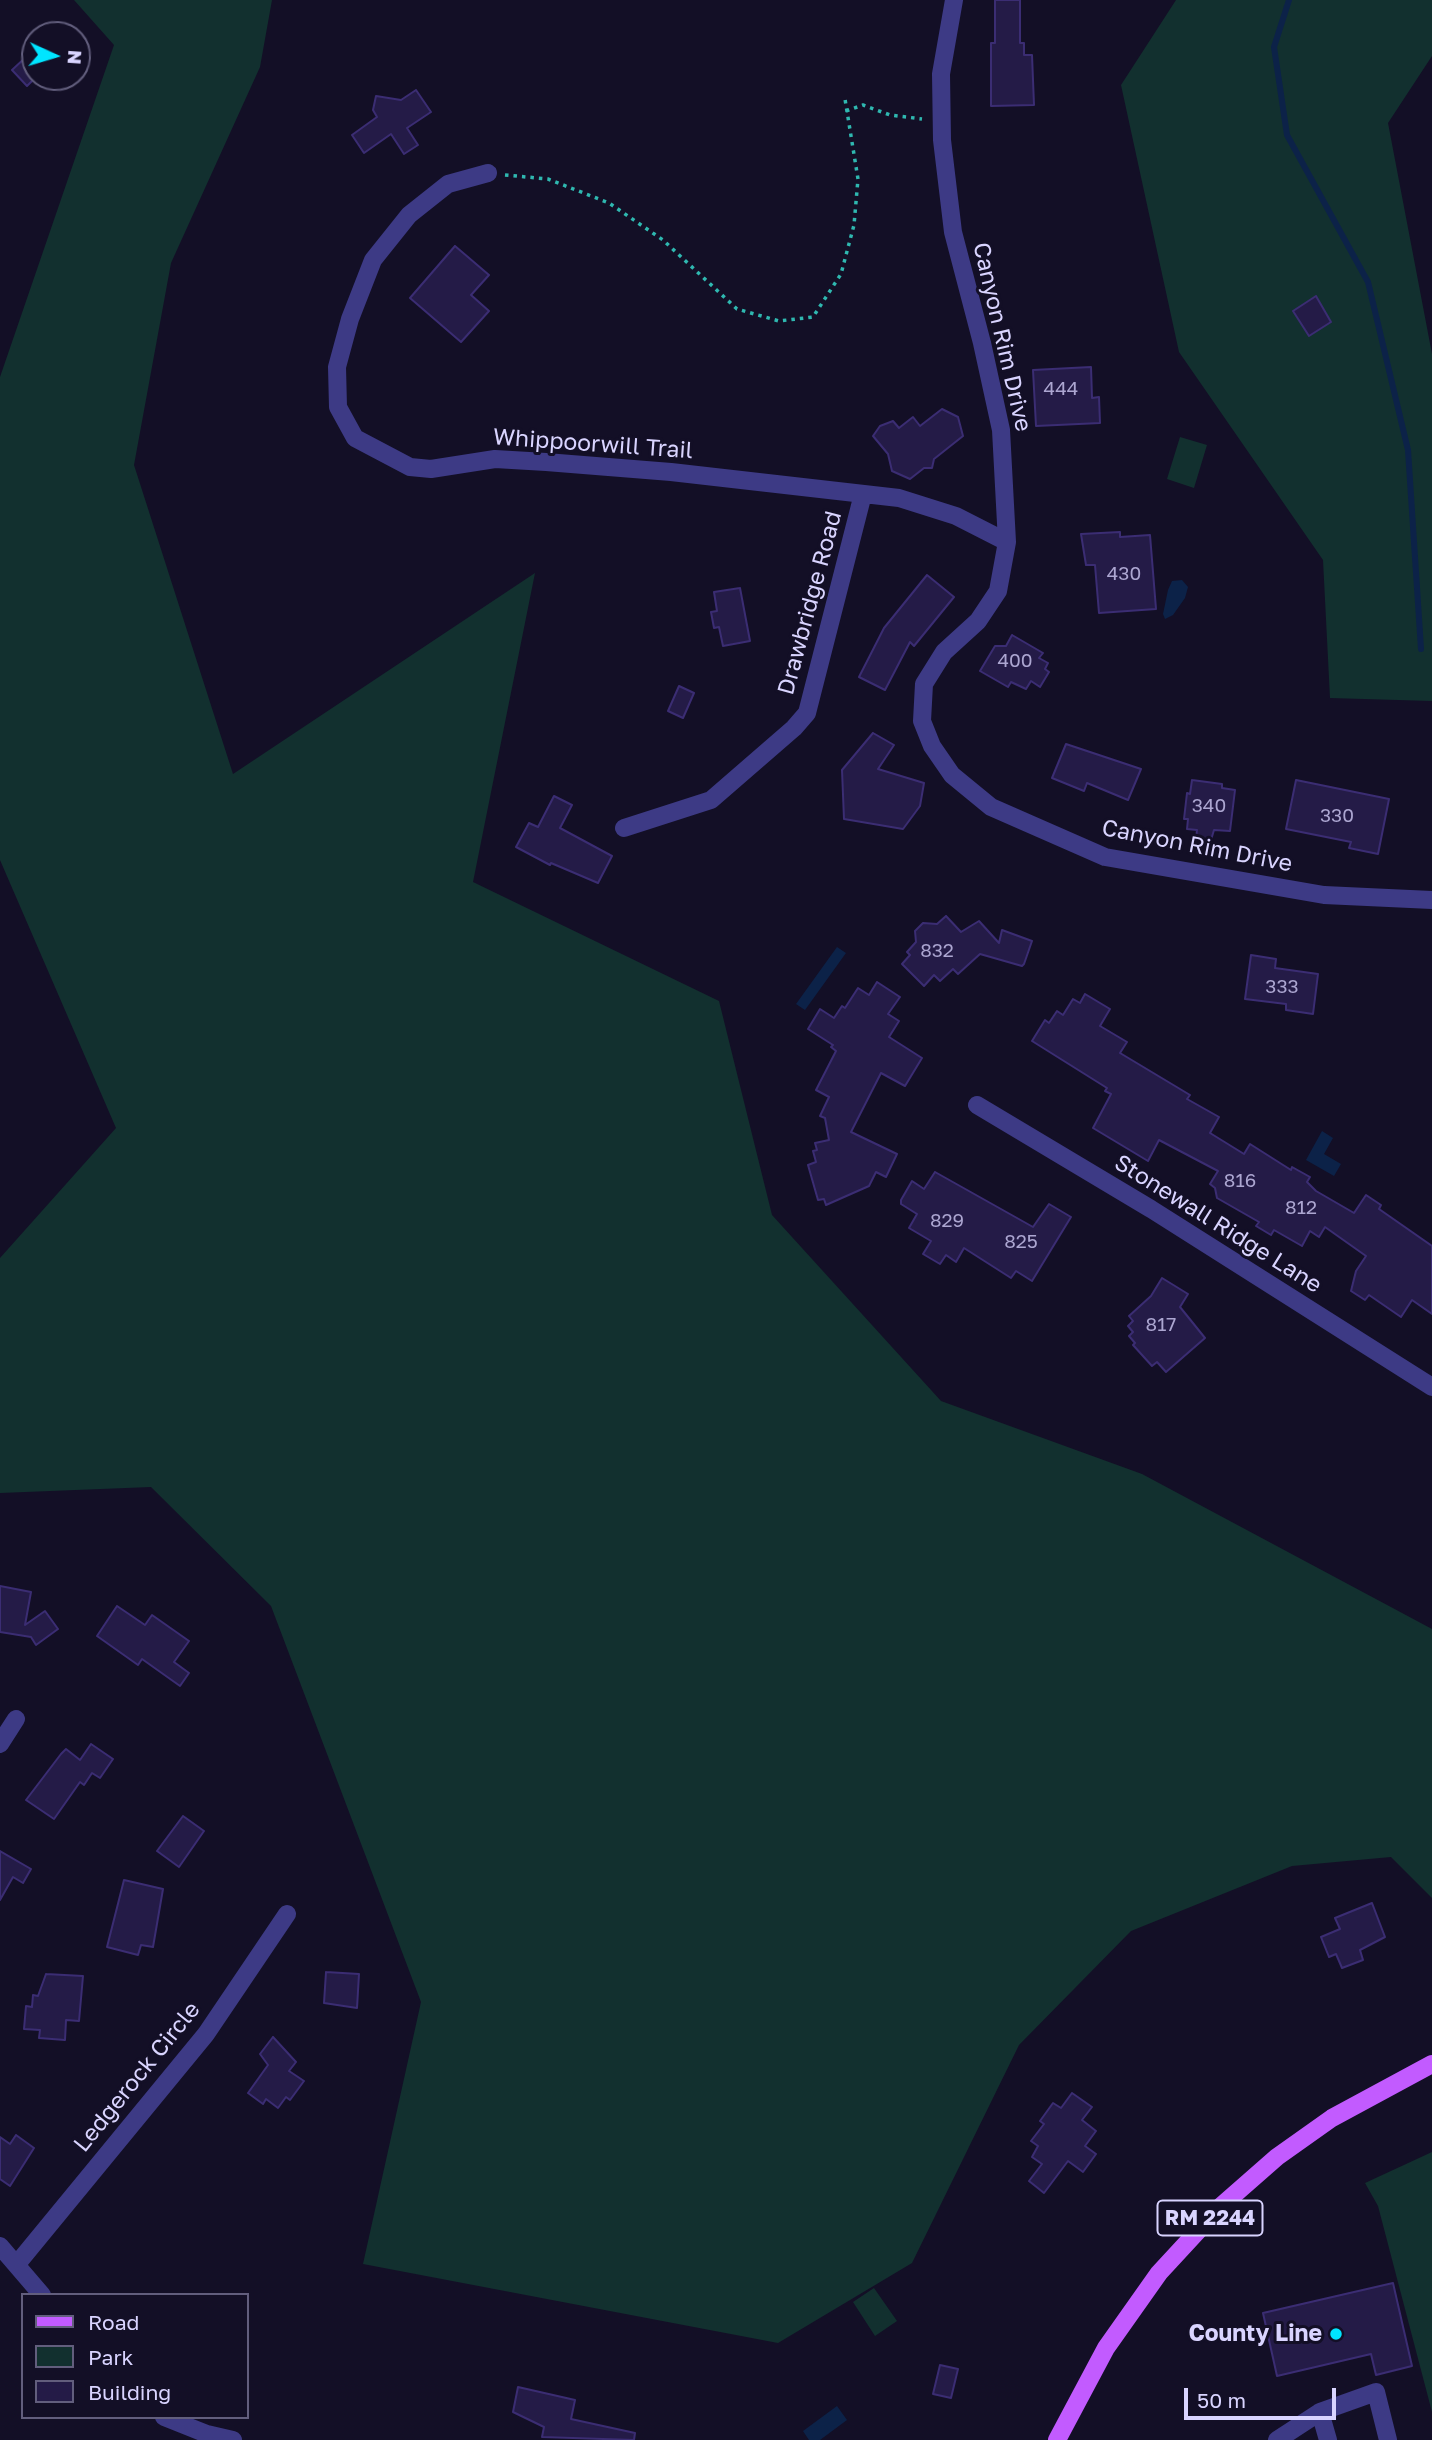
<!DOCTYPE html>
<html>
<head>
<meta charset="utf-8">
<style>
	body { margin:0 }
	#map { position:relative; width:1432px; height:2440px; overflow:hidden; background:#130f26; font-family:"Golos Text",sans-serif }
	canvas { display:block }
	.legend { position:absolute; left:21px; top:2293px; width:228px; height:126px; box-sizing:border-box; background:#130f26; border:2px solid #625e7d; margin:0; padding:9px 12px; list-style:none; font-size:21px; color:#d9d4ff }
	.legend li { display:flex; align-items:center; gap:14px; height:35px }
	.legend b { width:35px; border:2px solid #625e7d }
	.north { position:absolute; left:21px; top:21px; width:70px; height:70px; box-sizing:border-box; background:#130f26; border:2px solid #625e7d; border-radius:50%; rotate:94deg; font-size:19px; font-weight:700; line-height:28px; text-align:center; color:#d9d4ff }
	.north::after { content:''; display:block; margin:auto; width:24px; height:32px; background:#00e5ff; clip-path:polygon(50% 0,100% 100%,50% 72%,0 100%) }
	.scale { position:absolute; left:1184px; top:2388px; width:152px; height:32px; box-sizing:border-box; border:4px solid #d9d4ff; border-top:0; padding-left:9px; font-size:21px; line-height:24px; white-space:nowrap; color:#d9d4ff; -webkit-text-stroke:5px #130f26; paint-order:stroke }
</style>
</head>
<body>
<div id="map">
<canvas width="1432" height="2440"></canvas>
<ul class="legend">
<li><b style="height:9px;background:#c25bff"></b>Road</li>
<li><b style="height:19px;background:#12302f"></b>Park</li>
<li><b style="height:19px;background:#241b47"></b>Building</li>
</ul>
<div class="north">N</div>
<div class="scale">50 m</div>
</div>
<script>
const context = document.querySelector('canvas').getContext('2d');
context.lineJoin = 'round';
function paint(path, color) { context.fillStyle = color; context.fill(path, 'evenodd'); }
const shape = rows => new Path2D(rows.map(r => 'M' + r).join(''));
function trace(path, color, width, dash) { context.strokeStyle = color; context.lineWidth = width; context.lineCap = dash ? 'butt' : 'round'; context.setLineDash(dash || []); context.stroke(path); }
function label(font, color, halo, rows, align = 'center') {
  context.font = font + ' "Golos Text",sans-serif'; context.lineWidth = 6; context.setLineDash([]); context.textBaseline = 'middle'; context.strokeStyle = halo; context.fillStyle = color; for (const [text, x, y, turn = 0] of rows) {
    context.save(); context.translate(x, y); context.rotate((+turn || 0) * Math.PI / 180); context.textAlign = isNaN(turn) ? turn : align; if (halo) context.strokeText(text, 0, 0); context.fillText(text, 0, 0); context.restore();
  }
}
paint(shape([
	[74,0,272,0,260,67,171,263,134,465,233,774,535,573,473,882,719,1001,772,1215,941,1401,1142,1474,1432,1629,1432,1898,1391,1857,1292,1866,1131,1931,1019,2045,912,2263,778,2343,363,2264,421,2002,271,1606,151,1487,0,1493,0,1258,116,1128,0,860,0,377,114,45],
	[1176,0,1432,0,1432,56,1388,123,1432,354,1432,701,1330,698,1323,560,1179,352,1121,85],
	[1180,437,1207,445,1194,488,1167,479],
	[1432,2152,1432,2412,1378,2206,1365,2183],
	[874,2288,897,2321,875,2336,853,2302]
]), '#12302f');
paint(shape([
	[1182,580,1188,587,1185,598,1173,615,1165,619,1163,614,1168,590,1172,581],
	[837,947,846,953,805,1010,796,1004],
	[1322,1131,1333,1138,1324,1154,1341,1164,1334,1176,1306,1160],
	[837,2406,847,2420,820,2440,809,2440,803,2431]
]), '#0c2248');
trace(shape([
	[1289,0,1274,47,1287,135,1368,282,1408,450,1421,649]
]), '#0c2248', 6);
const building = shape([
	[995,0,1020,0,1020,43,1024,43,1024,55,1032,55,1034,105,991,106,991,43,995,43,995,0],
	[26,57,35,67,35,78,27,86,12,70,26,57],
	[416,90,431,112,407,128,418,145,404,154,391,134,364,153,352,135,377,117,373,110,376,96,401,100,416,90],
	[455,246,489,275,471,295,489,311,461,342,410,298,455,246],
	[1316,296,1331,322,1309,336,1293,311,1316,296],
	[1091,367,1092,398,1099,397,1100,423,1036,426,1033,370,1091,367],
	[942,409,958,417,963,436,934,459,932,468,924,468,910,479,892,471,888,454,873,436,880,426,893,421,899,428,913,417,920,426,942,409],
	[1120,532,1120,537,1150,535,1156,609,1099,613,1095,565,1086,565,1081,534,1120,532],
	[927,575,954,597,914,646,910,642,885,690,859,677,884,628,927,575],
	[740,588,750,641,723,646,719,627,714,628,711,612,717,611,714,592,740,588],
	[1012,635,1043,653,1039,658,1048,663,1045,669,1049,672,1040,687,1031,681,1026,689,1011,682,1008,687,980,671,995,646,1006,646,1012,635],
	[679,686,694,693,683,718,668,711,679,686],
	[873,733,894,745,878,769,924,783,920,806,903,829,844,819,842,770,873,733],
	[1066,744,1141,769,1128,800,1087,783,1084,791,1052,778,1066,744],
	[1192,780,1222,784,1222,788,1235,790,1230,831,1214,830,1211,840,1196,839,1197,830,1187,829,1188,819,1184,819,1187,793,1190,794,1192,780],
	[1296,780,1389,799,1378,854,1349,848,1351,842,1286,829,1296,780],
	[554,796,572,805,560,828,612,856,598,883,551,863,550,865,516,847,529,823,538,827,554,796],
	[946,916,961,932,979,921,999,943,1002,930,1032,941,1024,964,1022,966,980,954,958,974,953,969,940,981,934,975,924,986,902,964,910,955,907,952,916,942,915,931,923,923,937,924,946,916],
	[1251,955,1276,959,1275,968,1318,974,1313,1014,1286,1010,1286,1004,1245,999,1251,955],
	[877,982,900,997,888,1014,899,1021,889,1037,922,1058,905,1086,881,1073,851,1132,897,1154,886,1177,876,1172,869,1186,826,1205,824,1199,818,1200,808,1165,816,1162,813,1151,817,1150,815,1143,829,1140,825,1118,820,1116,829,1097,816,1090,836,1051,831,1047,833,1045,808,1029,820,1009,834,1018,842,1006,845,1008,858,988,869,995,877,982],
	[1085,994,1110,1009,1100,1026,1127,1042,1120,1053,1190,1095,1187,1099,1219,1117,1210,1133,1244,1154,1250,1144,1291,1170,1292,1167,1310,1177,1307,1182,1316,1191,1354,1213,1366,1195,1381,1205,1379,1209,1432,1246,1432,1314,1412,1300,1401,1317,1369,1295,1365,1300,1351,1291,1356,1271,1366,1256,1325,1227,1319,1237,1310,1231,1302,1246,1274,1230,1271,1235,1256,1226,1259,1222,1217,1198,1215,1188,1210,1184,1218,1171,1159,1140,1148,1161,1093,1128,1111,1094,1105,1091,1107,1088,1032,1041,1045,1020,1049,1023,1057,1011,1063,1015,1073,999,1080,1003,1085,994],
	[935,1172,1033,1227,1049,1204,1071,1217,1032,1281,1016,1271,1011,1278,964,1248,956,1262,946,1255,940,1264,923,1254,931,1241,909,1228,917,1214,901,1204,901,1200,912,1181,924,1189,935,1172],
	[1162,1278,1188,1294,1180,1307,1205,1338,1166,1372,1157,1362,1152,1366,1133,1345,1135,1343,1129,1336,1133,1332,1128,1326,1133,1321,1129,1316,1151,1296,1162,1278],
	[0,1586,31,1592,25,1625,45,1611,58,1629,36,1645,31,1637,0,1632,0,1586],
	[117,1606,145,1625,152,1615,189,1641,174,1662,189,1673,180,1686,142,1659,138,1665,97,1636,117,1606],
	[91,1744,113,1759,100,1778,92,1773,84,1785,80,1782,54,1819,26,1800,61,1754,66,1749,80,1760,91,1744],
	[183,1816,204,1831,179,1867,157,1851,183,1816],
	[0,1851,31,1869,23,1883,13,1877,0,1900,0,1851],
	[124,1880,163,1889,153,1947,141,1945,138,1955,107,1947,124,1880],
	[1372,1903,1385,1937,1360,1950,1363,1960,1342,1968,1336,1954,1329,1957,1321,1937,1340,1929,1335,1918,1372,1903],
	[326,1972,359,1974,357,2008,324,2003,326,1972],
	[46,1974,83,1976,79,2021,66,2020,65,2040,39,2038,40,2030,24,2029,26,2006,32,2007,33,1995,38,1996,46,1974],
	[273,2037,296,2062,289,2071,304,2081,290,2100,286,2097,278,2108,266,2099,263,2104,248,2093,268,2065,260,2054,273,2037],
	[1072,2093,1092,2107,1082,2120,1096,2131,1085,2146,1096,2154,1083,2172,1068,2161,1044,2193,1029,2181,1042,2164,1032,2157,1038,2146,1031,2141,1044,2124,1040,2121,1053,2103,1061,2108,1072,2093],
	[16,2135,34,2148,10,2186,0,2179,0,2137,10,2144,16,2135],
	[1393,2283,1412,2366,1376,2375,1371,2354,1277,2376,1263,2313,1393,2283],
	[940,2365,958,2369,951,2398,933,2394,940,2365],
	[518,2387,575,2400,571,2419,635,2433,634,2440,542,2437,544,2427,513,2412,518,2387]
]);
paint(building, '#241b47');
trace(building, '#3b2d73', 2);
trace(shape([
	[846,111,863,105,890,115,922,119],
	[505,175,548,179,609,203,663,240,737,309,779,321,813,317,841,274,854,225,858,179,845,99]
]), '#2fb8b0', 3.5, [3.5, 5]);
trace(shape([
	[954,0,941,74,942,140,953,232,982,343,1001,430,1007,542,998,591,978,621,944,652,924,684,922,721,932,746,952,775,991,807,1105,857,1324,895,1432,900],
	[488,173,448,184,409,215,373,260,350,319,337,367,338,407,355,438,410,467,431,469,495,459,546,462,671,472,899,498,956,516,1007,542],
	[624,828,711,800,794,728,807,713,863,494],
	[977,1105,1151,1209,1432,1387],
	[0,1744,16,1719],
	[0,2246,42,2295],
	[17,2264,206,2034,287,1914],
	[1320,2412,1328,2440],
	[164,2417,207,2434,233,2440],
	[1277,2440,1320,2412,1376,2392,1388,2440]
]), '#3d3a85', 18);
trace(shape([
	[1057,2440,1106,2348,1159,2273,1220,2207,1277,2157,1332,2118,1432,2064]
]), '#c25bff', 18);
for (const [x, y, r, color] of [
	[1336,2334,7,"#00e5ff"]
]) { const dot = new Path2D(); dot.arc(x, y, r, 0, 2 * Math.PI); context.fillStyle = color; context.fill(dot); trace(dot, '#130f26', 2.5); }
label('19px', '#aca6d1', null, [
	["444",1061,389],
	["430",1124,574],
	["400",1015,661],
	["340",1209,806],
	["330",1337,816],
	["832",937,951],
	["333",1282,987],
	["816",1240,1181],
	["812",1301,1208],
	["829",947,1221],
	["825",1021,1242],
	["817",1161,1325]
]);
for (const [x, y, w] of [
	[1210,2218,105]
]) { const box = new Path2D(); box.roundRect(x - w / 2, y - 17.5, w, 35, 5); context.fillStyle = '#130f26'; context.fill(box); trace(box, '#d9d4ff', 2); }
label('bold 21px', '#d9d4ff', null, [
	["RM 2244",1210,2218]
]);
label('23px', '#d9d4ff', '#130f26', [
	["Canyon Rim Drive",1002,337,77],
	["Whippoorwill Trail",593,444,4],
	["Drawbridge Road",810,603,-75],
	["Canyon Rim Drive",1197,846,11],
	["Stonewall Ridge Lane",1218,1224,32],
	["Ledgerock Circle",137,2077,-51]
]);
label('bold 23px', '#d9d4ff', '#130f26', [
	["County Line",1322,2334]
], 'right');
</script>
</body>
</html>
